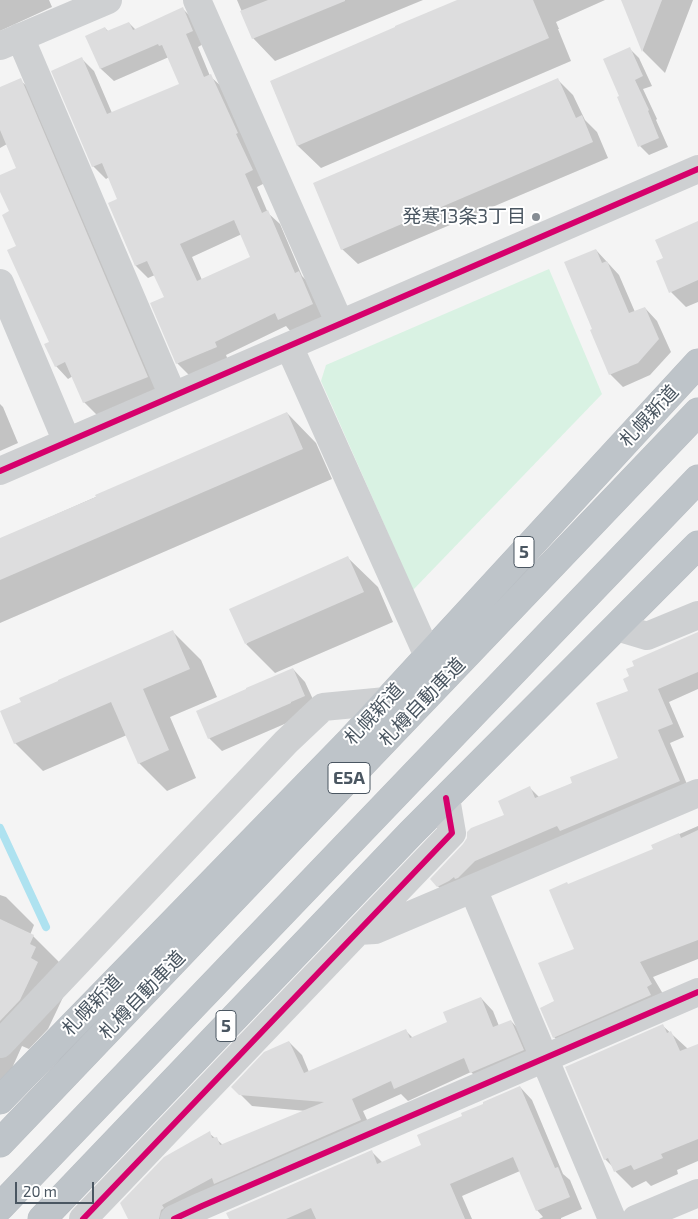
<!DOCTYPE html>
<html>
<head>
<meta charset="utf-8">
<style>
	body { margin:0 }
	#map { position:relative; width:698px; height:1219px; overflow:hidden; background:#f4f4f4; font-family:"Exo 2",sans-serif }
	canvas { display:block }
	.scale { position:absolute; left:15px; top:1182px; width:79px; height:22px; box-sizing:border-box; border:2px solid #4a5661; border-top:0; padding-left:6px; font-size:15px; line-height:18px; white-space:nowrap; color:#4a5661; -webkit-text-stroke:4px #fff; paint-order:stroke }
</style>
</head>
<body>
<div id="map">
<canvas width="698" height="1219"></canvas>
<div class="scale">20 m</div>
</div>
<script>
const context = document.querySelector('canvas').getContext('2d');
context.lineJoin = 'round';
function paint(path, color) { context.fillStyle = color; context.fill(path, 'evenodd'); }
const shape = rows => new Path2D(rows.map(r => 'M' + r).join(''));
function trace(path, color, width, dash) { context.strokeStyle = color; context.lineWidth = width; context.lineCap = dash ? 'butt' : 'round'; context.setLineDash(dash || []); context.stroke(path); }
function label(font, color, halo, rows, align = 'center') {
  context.font = font + ' "Exo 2","Noto Sans JP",sans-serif'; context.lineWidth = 4; context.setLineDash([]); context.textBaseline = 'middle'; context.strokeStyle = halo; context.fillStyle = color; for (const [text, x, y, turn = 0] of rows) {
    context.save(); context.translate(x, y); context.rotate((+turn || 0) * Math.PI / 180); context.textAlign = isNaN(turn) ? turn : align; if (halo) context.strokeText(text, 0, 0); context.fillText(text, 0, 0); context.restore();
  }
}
paint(shape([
	[549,269,602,394,413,590,321,381,326,365]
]), '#d9f2e3');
paint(shape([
	[0,0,49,0,52,7,0,31],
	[237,0,423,0,275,61,253,38],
	[461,0,605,0,556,22,559,29,558,29,571,61,321,168,298,146,271,82],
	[622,0,693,0,665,73,643,51],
	[183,9,195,21,205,43,198,47,210,76,223,88,265,183,257,187,268,213,280,224,302,276,311,285,325,317,291,332,286,326,226,355,228,360,190,376,177,363,152,304,165,298,155,275,148,278,136,266,119,199,109,177,106,179,93,166,82,59,94,71,112,113,181,84,169,57,114,81,101,69,87,37,105,28,109,32,129,23,136,30],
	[242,234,252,257,202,280,192,257],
	[630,49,639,58,652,86,643,89,657,119,656,120,668,147,649,155,640,146],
	[20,80,33,92,159,389,97,415,84,402,73,376,68,379,56,366,51,343,18,246,11,212,0,189,0,177,18,168,7,144,0,148,0,88],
	[558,80,573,95,585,120,597,132,608,158,358,264,342,249],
	[698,222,698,302,686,307,671,292,665,259],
	[596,250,619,275,635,312,645,308,657,321,671,352,650,375,623,387,610,374,594,330],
	[0,404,3,407,18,443,0,451],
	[287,413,316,443,332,479,0,623,0,539],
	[348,558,378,587,393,622,275,673,246,644],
	[173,632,201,660,217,697,170,717,196,778,167,791,139,763,127,735,43,771,15,743],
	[698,633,698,689,669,702,684,737,670,743,691,794,450,899,431,879,505,816,530,788,540,798,573,783,619,758,630,691],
	[293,669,305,682,317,708,303,716,222,751,209,738],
	[698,826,698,959,653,977,666,999,568,1051,554,1037,555,1002,575,949,568,885,654,850,652,846],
	[0,895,6,897,34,925,30,935,33,936,62,965,66,991,48,1029,29,1049,22,1046,4,1086,0,1084],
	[481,998,493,1011,499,1026,511,1021,523,1034,535,1063,484,1085,471,1072,408,1101,401,1094,363,1111,373,1133,178,1219,130,1219,209,1133,223,1145,306,1111,252,1106,233,1087,289,1042,302,1055,309,1072,406,1031,413,1038,448,1023],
	[663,1026,688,1049,698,1047,698,1161,677,1170,678,1174,651,1186,646,1181,632,1188,616,1172,614,1168,605,1159],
	[520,1087,532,1100,563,1174,570,1180,582,1209,561,1218,561,1219,539,1219,543,1217,537,1210,520,1171,462,1196,472,1219,229,1219,371,1151,383,1163,423,1146,464,1117,485,1104]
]), '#0003');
trace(shape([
	[0,828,46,927]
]), '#aee2f0', 8);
paint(shape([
	[268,0,345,0,345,1,252,39,240,11],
	[457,0,533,0,549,38,297,146,270,81,395,27,395,26],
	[621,0,662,0,642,52],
	[183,7,193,31,186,34,204,77,211,74,238,133,236,134,253,170,245,174,262,213,268,210,295,273,299,271,313,304,278,320,275,313,215,342,217,347,176,364,150,303,164,297,147,261,135,266,108,203,117,199,102,163,92,167,51,71,82,57,107,114,179,84,162,45,159,46,158,44,100,69,85,36,105,27,107,31,129,22,133,30],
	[234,220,250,257,197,281,180,244],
	[630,47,643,76,635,80,649,110,648,111,659,138,638,147,617,97,619,96,603,59],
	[21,78,148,377,83,403,65,362,55,367,44,344,49,342,7,250,16,246,2,215,9,211,0,192,0,175,16,168,0,130,0,87],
	[558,78,576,118,582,115,593,142,341,250,313,183],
	[698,221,698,280,669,293,656,261,663,258,655,240],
	[596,249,602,263,607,261,629,313,645,307,659,339,638,363,609,375,590,330,592,329,564,262],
	[287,412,303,449,0,580,0,538,96,497,95,495],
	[348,556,364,592,245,644,229,609],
	[173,630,190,669,143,689,169,750,138,764,111,702,14,744,0,711,21,702,19,698,58,681,58,680],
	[698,632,698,672,658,689,673,724,658,730,680,781,560,831,557,826,475,861,458,878,455,879,454,877,449,881,437,887,430,879,463,844,467,838,467,832,471,828,504,815,498,801,530,786,535,798,572,783,570,777,618,758,596,703,628,691,623,679,629,676,626,669,634,666,632,661],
	[293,668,305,696,291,702,291,703,208,739,196,711,246,689,246,688],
	[698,830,698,940,640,962,652,984,647,987,651,995,553,1038,540,1008,554,1001,538,963,574,949,549,890,567,882,568,884,653,849,651,845,679,833,681,838],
	[0,919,34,935,30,944,36,947,31,958,38,962,20,1000,0,1021],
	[481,997,493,1027,511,1020,524,1050,470,1073,464,1058,394,1089,391,1081,352,1099,361,1120,214,1184,212,1178,162,1205,164,1208,161,1210,159,1219,128,1219,120,1203,164,1157,210,1131,212,1138,217,1137,220,1145,324,1102,239,1095,231,1087,264,1052,289,1041,304,1073,406,1029,410,1038,447,1022,443,1012],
	[663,1024,667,1033,671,1031,680,1051,698,1044,698,1139,661,1154,663,1158,634,1170,631,1165,614,1172,608,1158,604,1160,565,1067],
	[520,1086,555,1168,558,1167,570,1197,536,1211,513,1157,450,1184,465,1219,316,1219,311,1208,286,1219,229,1219,226,1213,372,1150,377,1164,421,1145,417,1135,462,1116,461,1113,483,1104,483,1102]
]), '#ddddde');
const highway = shape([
	[0,1100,350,741,698,363],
	[0,1143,698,412],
	[0,1207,698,479],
	[42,1219,411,833,698,545]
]);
trace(highway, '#b9bec3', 29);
trace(shape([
	[197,0,340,324],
	[20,37,173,396],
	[0,46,108,0],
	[0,283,67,442],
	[289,346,428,656],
	[0,471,698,169],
	[617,627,647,636,698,615],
	[473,889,612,1219],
	[358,931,375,930,698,793],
	[0,1044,286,742,323,707,386,701],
	[83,1219,452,833,446,798],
	[174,1219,202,1206,698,992],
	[636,1219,698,1193]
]), '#ced0d2', 28);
trace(highway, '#bec4c9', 28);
trace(shape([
	[0,471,698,169],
	[83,1219,452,833,446,798],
	[174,1219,202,1206,698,992]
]), '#d6006c', 6);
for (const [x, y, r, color] of [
	[536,217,5,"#868d94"]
]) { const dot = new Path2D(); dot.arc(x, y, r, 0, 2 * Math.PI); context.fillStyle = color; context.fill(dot); trace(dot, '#fff', 2); }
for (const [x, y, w] of [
	[524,552,20],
	[349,778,42],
	[226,1026,20]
]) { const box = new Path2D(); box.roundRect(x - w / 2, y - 15.5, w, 31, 4); context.fillStyle = '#fff'; context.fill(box); trace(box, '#4a5661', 1); }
label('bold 18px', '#4a5661', null, [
	["5",524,552],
	["E5A",349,778],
	["5",226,1026]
]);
label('19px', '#4a5661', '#fff', [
	["発寒13条3丁目",526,217]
], 'right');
label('19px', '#4a5661', '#fff', [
	["札幌新道",649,416,-47],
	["札樽自動車道",422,702,-46],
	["札幌新道",374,714,-47],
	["札樽自動車道",142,995,-46],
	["札幌新道",92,1005,-46]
]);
</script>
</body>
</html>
